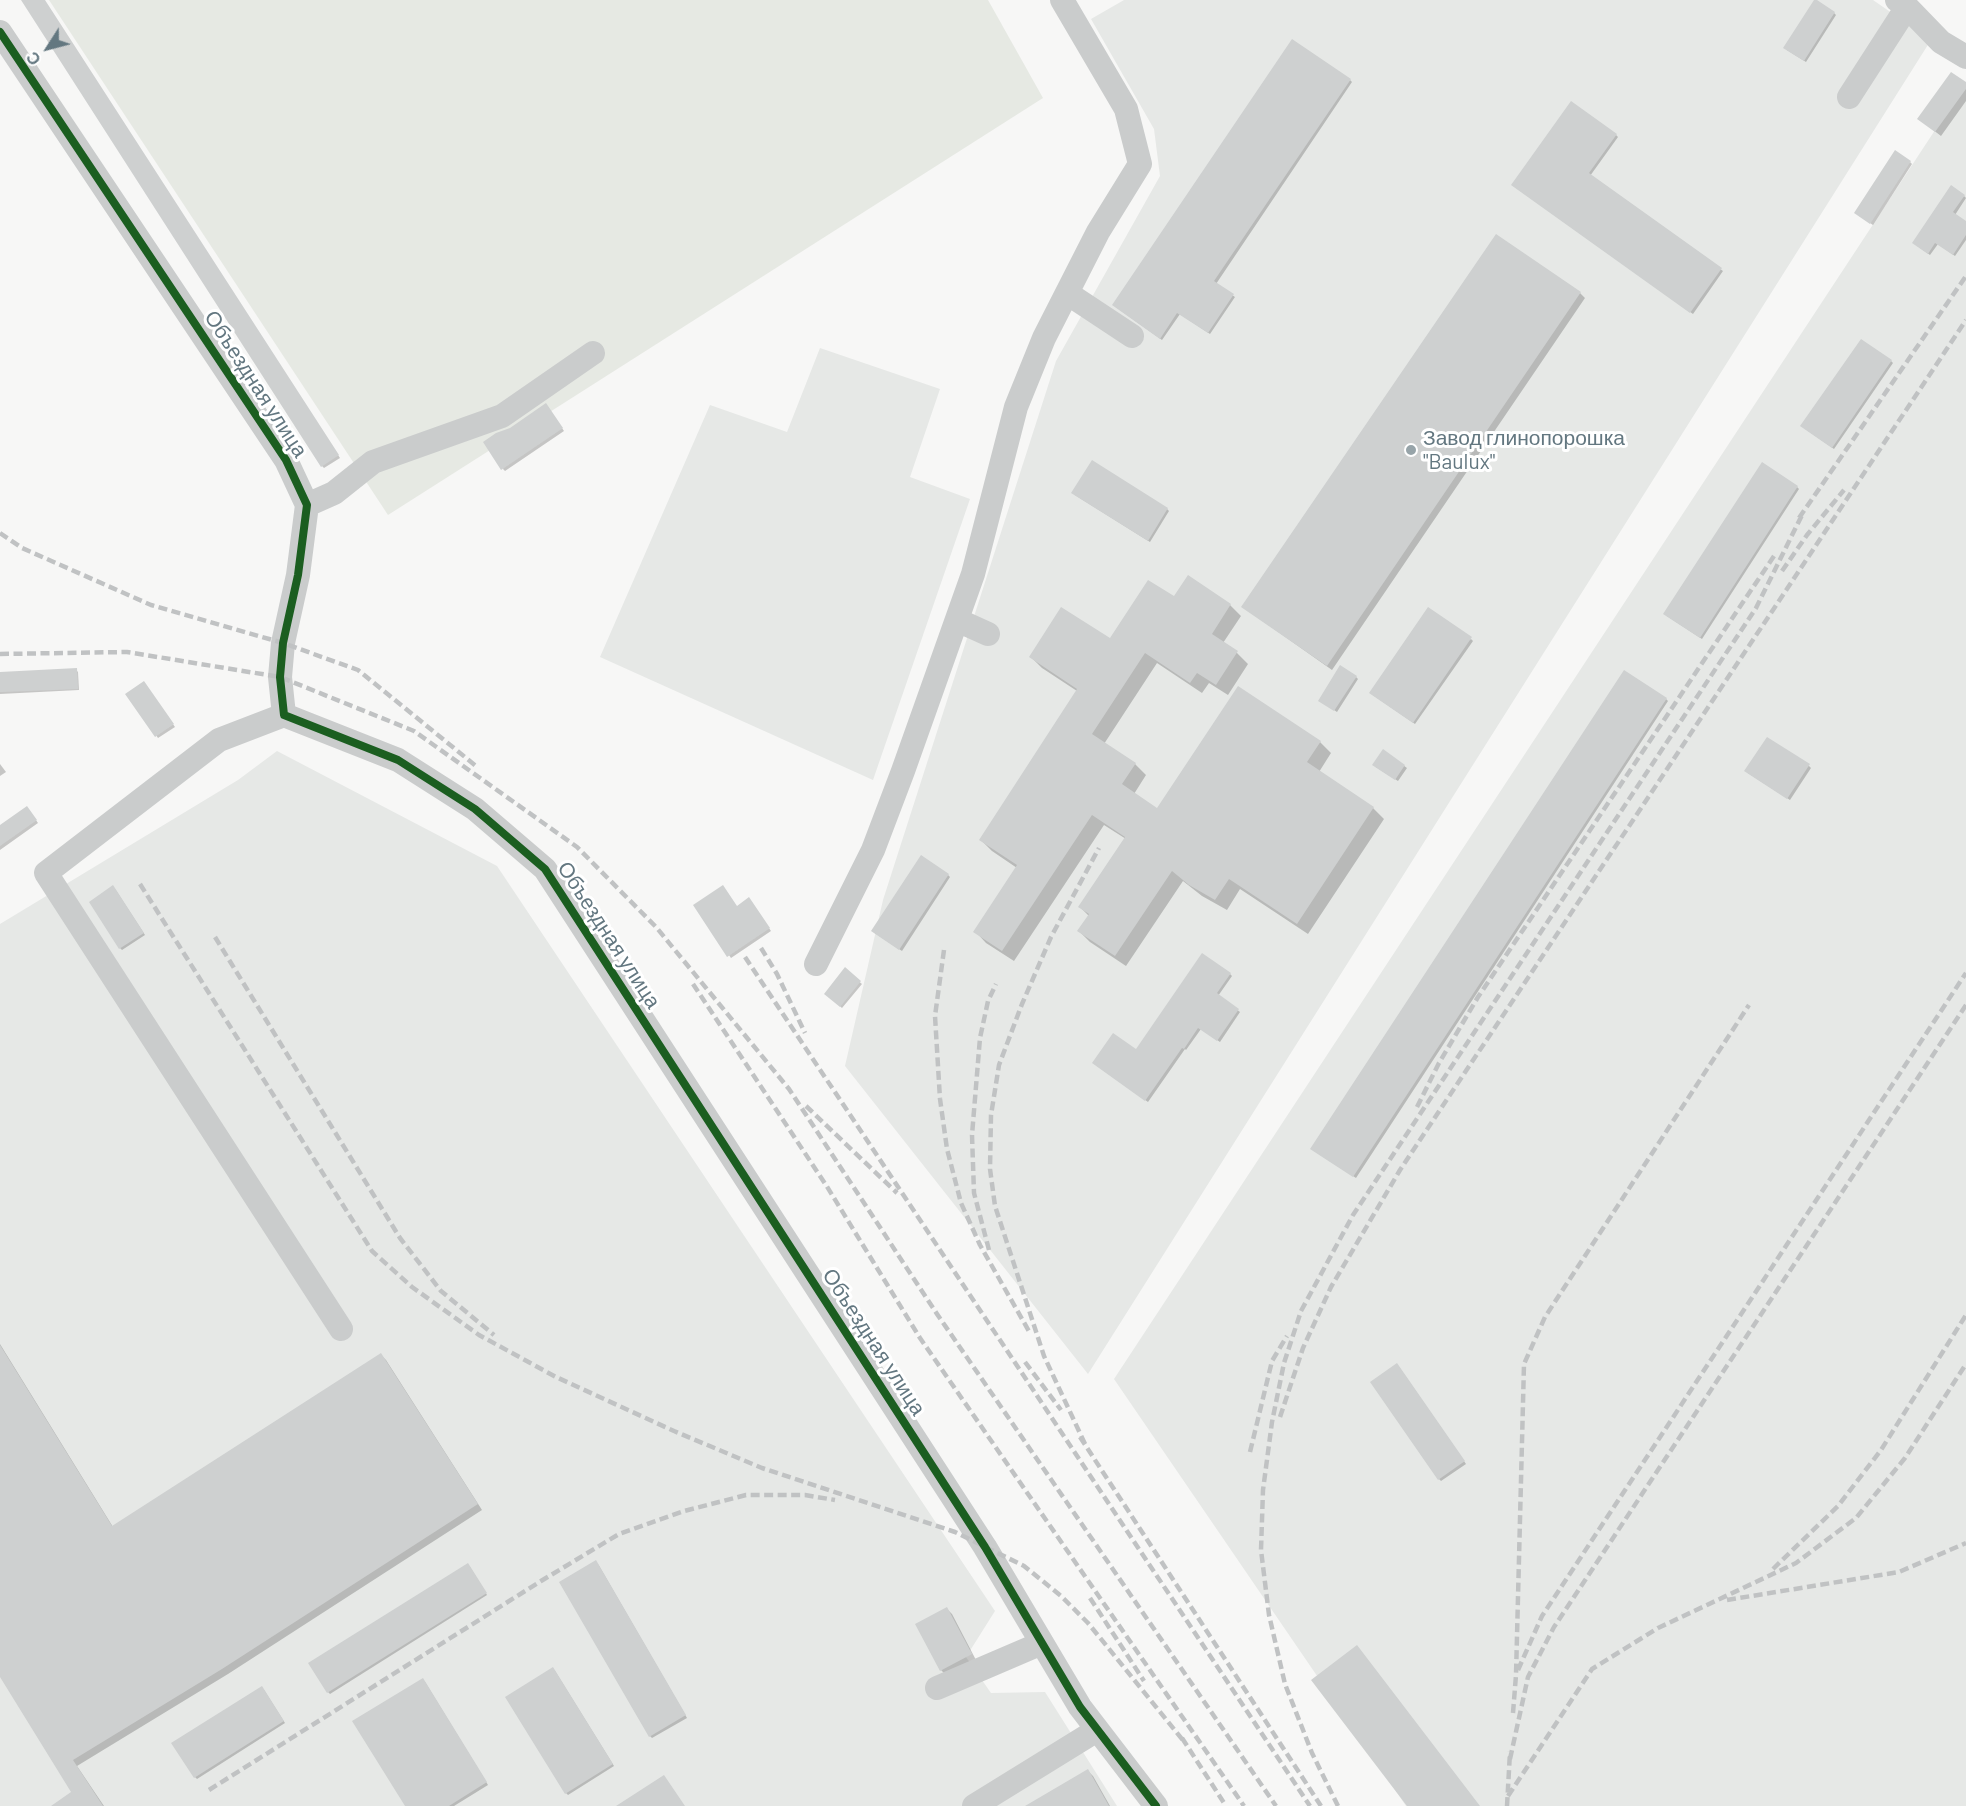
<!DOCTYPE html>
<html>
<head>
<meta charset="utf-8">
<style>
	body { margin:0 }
	#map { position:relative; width:1966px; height:1806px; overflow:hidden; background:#f7f7f6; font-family:Barlow,sans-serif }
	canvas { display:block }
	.north { position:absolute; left:18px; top:18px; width:60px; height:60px; -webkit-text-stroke:4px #fff; paint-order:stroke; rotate:234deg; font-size:16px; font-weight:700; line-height:24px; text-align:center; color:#637780 }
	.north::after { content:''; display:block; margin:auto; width:21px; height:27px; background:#637780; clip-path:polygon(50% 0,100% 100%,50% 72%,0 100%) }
</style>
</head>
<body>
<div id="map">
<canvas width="1966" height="1806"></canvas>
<div class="north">С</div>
</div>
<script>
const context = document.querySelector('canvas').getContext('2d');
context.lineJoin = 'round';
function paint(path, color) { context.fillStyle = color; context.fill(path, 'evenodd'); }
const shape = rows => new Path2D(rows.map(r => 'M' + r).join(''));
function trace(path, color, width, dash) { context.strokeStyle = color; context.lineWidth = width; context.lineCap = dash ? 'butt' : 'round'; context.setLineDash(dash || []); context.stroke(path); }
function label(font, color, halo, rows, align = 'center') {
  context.font = font + ' Barlow,sans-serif'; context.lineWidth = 6; context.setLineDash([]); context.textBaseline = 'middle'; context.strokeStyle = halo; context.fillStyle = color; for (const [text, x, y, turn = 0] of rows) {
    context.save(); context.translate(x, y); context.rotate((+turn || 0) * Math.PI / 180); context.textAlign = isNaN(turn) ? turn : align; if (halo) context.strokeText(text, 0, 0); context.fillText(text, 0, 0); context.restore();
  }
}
paint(shape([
	[1124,0,1873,0,1931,40,1088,1374,845,1066,883,900,1056,361,1160,176,1154,129,1091,19],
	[1966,83,1966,1806,1406,1806,1114,1379],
	[820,348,940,389,910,477,970,499,873,780,600,657,710,405,787,432],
	[277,751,497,866,995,1611,966,1657,991,1693,1045,1692,1117,1806,0,1806,0,924,238,780]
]), '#e6e8e6');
paint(shape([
	[49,0,988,0,1043,98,388,515]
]), '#e6e9e3');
paint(shape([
	[24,0,44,0,340,458,324,468,322,466],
	[1834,13,1836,15,1806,62,1787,50],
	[1350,80,1352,82,1216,284,1235,297,1210,334,1180,314,1162,340,1116,307],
	[1966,84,1966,101,1941,136,1924,123],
	[1616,135,1618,137,1590,176,1723,271,1693,314,1515,187],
	[1910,162,1912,164,1873,225,1858,215],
	[1964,196,1966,198,1955,215,1966,223,1966,240,1955,256,1938,244,1930,255,1916,245],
	[1580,293,1585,298,1332,670,1243,607],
	[1891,361,1893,363,1834,449,1804,428],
	[548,407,564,431,505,471,503,469,511,429],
	[1797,487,1799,489,1702,639,1667,616],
	[1075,495,1167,509,1169,511,1150,542],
	[1175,599,1230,605,1241,616,1223,643,1237,653,1248,664,1228,695,1209,683,1202,693,1157,663,1104,744,1135,764,1146,775,1134,794,1158,810,1320,742,1331,753,1319,772,1373,808,1384,819,1308,934,1240,889,1227,910,1202,896,1183,881,1126,966,1090,942,1079,931,1089,916,1080,907,1126,839,1104,825,1014,961,986,943,975,931,1017,868,992,851,981,840,1077,691,1042,668,1031,657,1111,640],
	[1471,639,1473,641,1415,724,1373,695],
	[76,670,78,672,79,690,0,694,0,673],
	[1356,677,1358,679,1337,712,1322,702],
	[146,685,175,727,158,738,127,694],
	[1666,699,1668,701,1356,1178,1314,1150],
	[1383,751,1407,768,1398,781,1376,767],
	[0,764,6,772,0,776],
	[1809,766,1811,768,1790,800,1748,773],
	[29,810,38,823,0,850,0,827],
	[948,875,950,877,902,951,875,933],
	[115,889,145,935,122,950,120,948],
	[751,901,771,931,731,958,695,905,737,907],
	[845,970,862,984,842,1008,826,994],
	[1230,974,1232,976,1218,996,1240,1012,1220,1042,1201,1029,1186,1050,1185,1049,1148,1102,1096,1065,1137,1051],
	[0,1344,113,1527,381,1355,386,1360,482,1510,228,1674,77,1766,104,1806,53,1806,73,1793,0,1675],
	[1399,1367,1466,1464,1441,1481,1439,1479],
	[598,1564,687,1718,652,1738,650,1736],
	[470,1567,487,1595,330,1694,328,1692],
	[947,1609,952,1614,976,1660,946,1675,941,1670],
	[555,1671,614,1766,568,1795,566,1793],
	[425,1682,488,1785,454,1806,406,1806],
	[264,1690,285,1723,197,1779,195,1777],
	[1088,1771,1093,1776,1110,1806,1028,1806]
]), '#0003');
paint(shape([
	[21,0,45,0,339,455,321,467],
	[1814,0,1817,0,1835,12,1804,61,1783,48],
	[1292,39,1351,79,1214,281,1234,294,1208,333,1177,313,1160,339,1112,305],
	[1951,72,1966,82,1966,89,1935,132,1917,119],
	[1571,101,1617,134,1589,173,1722,268,1690,313,1511,185],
	[1895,150,1911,161,1870,224,1854,213],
	[1951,185,1965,195,1953,212,1966,221,1966,235,1953,255,1935,243,1928,254,1912,243],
	[1496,234,1581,292,1327,666,1241,607],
	[1861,339,1892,360,1832,448,1800,426],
	[546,403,563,428,501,470,483,442,496,433,510,428],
	[1092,460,1168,508,1148,541,1071,493],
	[1762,462,1798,486,1700,638,1663,614],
	[1188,575,1231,604,1212,634,1238,651,1216,685,1197,673,1190,683,1145,653,1092,734,1136,763,1122,784,1157,808,1238,686,1321,741,1307,762,1374,807,1297,924,1229,879,1215,900,1189,885,1172,871,1115,956,1077,931,1089,914,1078,907,1125,837,1092,815,1002,951,973,932,1017,865,979,840,1077,689,1029,657,1061,607,1110,638,1148,580,1174,596],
	[1428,607,1472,637,1413,723,1369,693],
	[1340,665,1357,676,1334,711,1318,701],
	[77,668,78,689,0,692,0,672],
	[1624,670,1667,698,1353,1177,1310,1149],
	[144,681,174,724,155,737,125,694],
	[1767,737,1810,764,1787,799,1744,771],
	[1383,749,1405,765,1395,780,1372,765],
	[27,806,37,820,0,846,0,825],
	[921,855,949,874,899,950,871,931],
	[113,885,144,933,119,949,89,902],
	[723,885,737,906,749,897,770,928,727,957,693,905],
	[1202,953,1231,973,1217,993,1239,1009,1217,1041,1198,1028,1184,1049,1182,1048,1145,1101,1092,1063,1113,1033,1136,1049],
	[845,967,861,981,840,1007,824,994],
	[0,1345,112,1526,381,1353,478,1504,222,1669,73,1760,103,1806,51,1806,71,1792,0,1677],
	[1397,1363,1465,1461,1438,1480,1370,1382],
	[596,1560,686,1715,649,1737,559,1582],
	[468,1563,487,1593,327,1693,308,1663],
	[947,1607,972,1654,940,1671,915,1624],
	[1357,1645,1480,1806,1407,1806,1311,1680],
	[553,1667,613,1764,565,1794,505,1697],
	[423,1678,487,1782,449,1806,405,1806,352,1721],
	[262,1686,284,1721,194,1778,171,1743],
	[1088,1769,1109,1806,1025,1806],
	[664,1775,685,1806,616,1806]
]), '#ced0d0');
trace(shape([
	[1897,0,1907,7,1941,42,1966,57],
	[0,32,286,460,307,505,298,575,283,643,280,677,284,715,398,760,475,809,545,869,985,1547,1080,1707,1156,1806],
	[1849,97,1907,7],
	[1067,293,1132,336],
	[307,505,334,493,373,462,502,416,593,353],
	[957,620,988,634],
	[284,715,219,740,46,873,341,1329],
	[816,964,873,850,903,771,973,574,1016,407,1044,338,1098,232,1140,164,1126,109,1062,0],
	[937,1688,1042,1643],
	[974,1806,1097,1730]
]), '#cacccc', 24);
trace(shape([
	[1799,518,1966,276],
	[0,533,22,548,151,605,283,643,358,670,476,766],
	[1782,571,1807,535,1844,490],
	[0,654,127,652,280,677,414,731,577,847,656,927,789,1089,937,1314,1276,1806],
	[140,884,372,1251,412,1287,479,1335,556,1377,674,1431,762,1468,955,1532,1024,1566,1061,1596,1088,1623,1186,1744],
	[215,937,400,1238,441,1291,494,1335],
	[761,948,777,974,805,1033],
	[944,950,935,1016,940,1099,947,1149,961,1203,980,1245,1030,1333],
	[745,957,1310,1806],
	[693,984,826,1185,920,1338,1244,1806],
	[806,1106,897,1193],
	[1417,1107,1439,1063,1478,997,1774,556],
	[989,1250,974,1193,972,1135,980,1038,988,1001,996,984],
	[1025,1362,1061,1410],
	[1280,1417,1303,1348,1331,1287,1400,1170,1966,320],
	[1080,1437,1321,1806],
	[1085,1444,1044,1356,995,1206,990,1169,991,1115,999,1065,1022,1004,1051,937,1099,848],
	[1250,1452,1272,1361,1287,1336],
	[1773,1569,1838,1506,1881,1450,1966,1315],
	[1090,1598,1144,1681],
	[1727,1600,1899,1572,1966,1543],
	[1518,1670,1542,1616,1966,973],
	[1513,1713,1516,1675,1524,1364,1545,1317,1749,1005],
	[1182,1738,1226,1806],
	[1510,1759,1528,1677,1554,1627,1966,1005],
	[209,1790,541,1581,619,1534,684,1511,746,1495,805,1495,835,1500],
	[1508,1796,1592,1669,1658,1628,1796,1563,1856,1518,1905,1458,1966,1364],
	[1338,1806,1312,1753,1285,1684,1269,1615,1261,1550,1263,1490,1272,1422,1284,1363,1301,1311,1353,1215,1756,608,1803,513],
	[1507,1806,1510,1752]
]), '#c0c2c3', 4.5, [9, 4.5]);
trace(shape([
	[0,32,286,460,307,505,298,575,283,643,280,677,284,715,398,760,475,809,545,869,985,1547,1080,1707,1156,1806]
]), '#1b5e20', 8);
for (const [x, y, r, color] of [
	[1411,450,6,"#97a4a9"]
]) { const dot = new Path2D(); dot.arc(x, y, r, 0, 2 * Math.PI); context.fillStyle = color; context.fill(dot); trace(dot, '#fff', 2); }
label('21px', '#637780', '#fff', [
	["Объездная улица",256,384,57],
	["Объездная улица",609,935,57],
	["Объездная улица",874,1342,57]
]);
label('21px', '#637780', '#fff', [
	["Завод глинопорошка",1423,438],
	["\"Baulux\"",1423,462]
], 'left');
</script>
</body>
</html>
